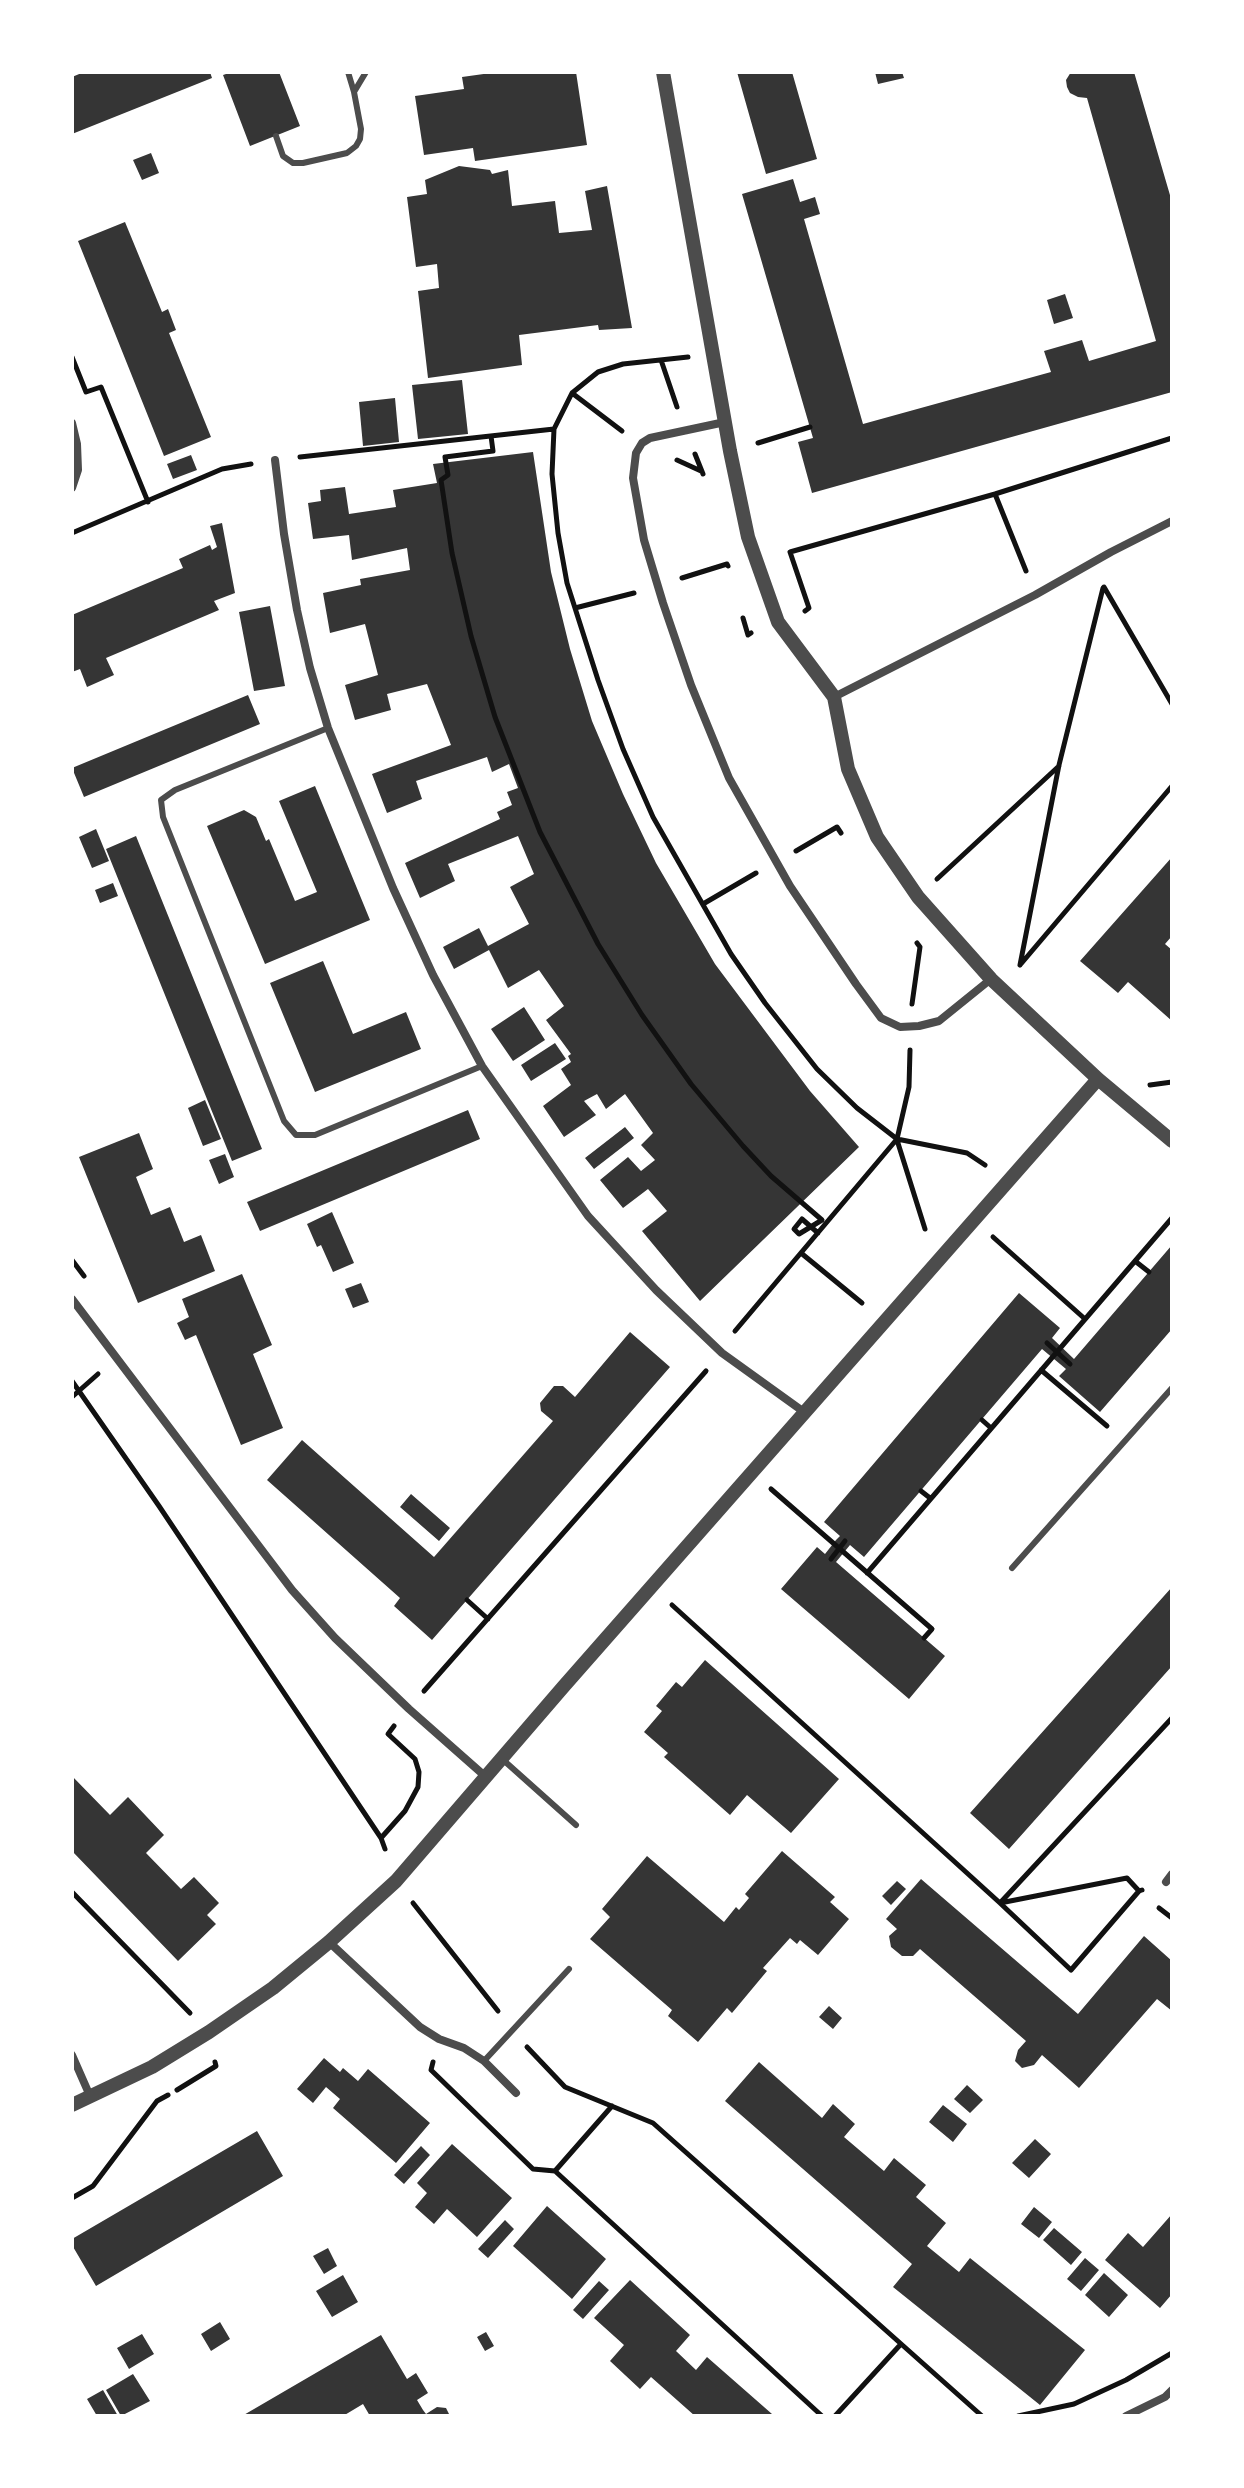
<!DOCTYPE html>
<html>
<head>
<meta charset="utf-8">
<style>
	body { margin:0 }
	#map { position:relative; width:1244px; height:2488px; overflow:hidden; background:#fff; font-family:Quicksand,sans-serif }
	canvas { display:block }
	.frame { position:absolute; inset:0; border:74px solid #fff; pointer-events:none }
</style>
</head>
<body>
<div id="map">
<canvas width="1244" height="2488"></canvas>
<div class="frame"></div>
</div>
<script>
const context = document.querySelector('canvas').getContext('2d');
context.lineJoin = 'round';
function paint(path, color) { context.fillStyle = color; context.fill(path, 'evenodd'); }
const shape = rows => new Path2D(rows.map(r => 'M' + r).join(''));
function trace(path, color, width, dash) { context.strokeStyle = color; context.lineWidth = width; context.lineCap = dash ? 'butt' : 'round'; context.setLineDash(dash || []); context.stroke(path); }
paint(shape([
	[84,72,210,72,212,78,72,134,72,77],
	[232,72,279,72,300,126,250,146,223,75],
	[498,72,576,72,587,145,475,161,473,148,424,155,415,96,464,89,462,77],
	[737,72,792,72,817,159,766,174],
	[875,72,902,72,904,78,878,84],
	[1071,72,1134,72,1172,202,1172,392,812,493,798,442,813,438,742,194,793,179,800,202,815,197,820,214,804,219,863,424,1051,372,1044,351,1082,340,1089,361,1156,341,1087,98,1078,97,1070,93,1067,87,1066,80],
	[151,153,159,173,142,180,133,160],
	[459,166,490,170,492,174,508,170,512,206,555,201,559,233,592,230,585,191,607,186,632,328,599,330,598,325,519,335,522,365,428,378,418,291,439,288,437,264,416,267,407,197,427,194,425,180],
	[125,222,162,312,168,309,176,330,169,333,211,437,164,456,78,241],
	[1065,294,1073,318,1054,324,1047,300],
	[462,380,468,434,418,439,412,385],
	[395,398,399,442,363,446,359,402],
	[533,452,551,572,570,649,592,721,623,794,656,863,715,964,810,1091,859,1147,700,1301,642,1231,667,1211,648,1189,623,1208,600,1180,628,1157,641,1171,655,1160,641,1145,653,1133,625,1094,606,1109,597,1094,584,1101,596,1115,564,1137,543,1106,571,1085,561,1069,571,1062,568,1056,571,1054,546,1020,564,1006,539,970,508,988,489,950,454,969,443,947,479,928,488,946,529,924,510,887,534,874,518,836,448,864,455,881,420,898,405,863,500,819,497,812,512,805,507,792,518,788,509,764,492,772,487,757,416,781,422,799,387,813,372,774,451,745,427,684,387,694,391,710,355,720,345,685,378,675,365,624,330,633,323,593,361,585,360,579,410,570,407,548,352,560,349,535,313,539,308,503,321,501,320,490,345,487,349,514,396,507,393,490,437,483,433,464],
	[191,455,197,470,173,479,167,464],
	[222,523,235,593,214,601,219,610,106,658,114,675,87,687,80,669,72,672,72,615,183,568,179,559,210,545,212,550,217,547,210,526],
	[270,606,285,686,254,691,239,612],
	[248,695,260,724,84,797,72,768],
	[315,786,370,920,265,964,207,826,244,810,256,817,266,841,269,839,295,901,317,892,279,801],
	[96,829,109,861,92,868,79,837],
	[136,836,262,1149,232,1161,106,849],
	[1172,857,1172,936,1165,944,1172,950,1172,1021,1128,982,1118,993,1080,961],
	[113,883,118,896,100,903,95,890],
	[323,961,353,1034,406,1012,421,1049,315,1092,270,983],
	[524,1007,545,1040,513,1061,491,1029],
	[555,1043,566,1059,531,1081,521,1065],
	[205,1100,221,1139,203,1146,188,1108],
	[468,1110,480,1139,260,1231,247,1202],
	[625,1127,634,1138,594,1169,585,1158],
	[139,1133,153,1169,136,1177,151,1215,170,1207,184,1242,201,1235,215,1271,138,1303,79,1157],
	[225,1154,234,1177,219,1184,209,1160],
	[332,1212,354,1263,333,1272,321,1245,317,1247,307,1224],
	[1172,1245,1172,1329,1100,1412,1059,1376,1066,1369,1042,1349,864,1557,850,1545,836,1562,945,1656,909,1699,781,1589,817,1547,825,1554,836,1540,840,1536,824,1522,1019,1293,1060,1328,1052,1338,1074,1359],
	[242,1274,272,1345,253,1354,283,1428,241,1445,196,1335,185,1340,177,1323,189,1317,182,1299],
	[361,1283,369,1302,353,1308,345,1289],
	[630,1332,670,1367,432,1640,394,1606,400,1598,267,1480,302,1440,434,1557,553,1421,541,1411,540,1403,554,1386,563,1386,575,1397],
	[411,1494,450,1528,439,1541,400,1507],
	[1172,1587,1172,1666,1009,1849,970,1813],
	[705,1660,839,1779,791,1833,747,1795,730,1815,664,1757,668,1753,644,1732,662,1711,656,1706,676,1682,682,1687],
	[72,1776,110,1815,128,1797,164,1835,146,1853,181,1889,194,1877,219,1903,207,1915,216,1924,178,1961,72,1851],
	[782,1851,835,1897,830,1902,849,1919,818,1955,800,1940,797,1944,790,1938,763,1968,767,1971,732,2013,727,2008,698,2042,668,2016,672,2010,590,1939,610,1917,602,1909,647,1856,724,1922,736,1907,739,1910,749,1898,745,1894],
	[921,1879,1078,2014,1144,1936,1172,1961,1172,2011,1157,1999,1079,2088,1042,2055,1034,2065,1022,2068,1015,2061,1018,2050,1026,2041,920,1949,913,1956,902,1956,891,1947,889,1936,897,1929,886,1919],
	[897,1881,906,1889,891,1905,882,1896],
	[829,2006,842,2018,833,2029,819,2017],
	[324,2058,340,2072,343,2068,358,2081,368,2069,430,2123,396,2163,333,2108,340,2099,326,2087,313,2103,297,2089],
	[759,2062,822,2118,833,2104,855,2124,844,2137,884,2171,894,2158,926,2185,916,2197,946,2223,927,2246,959,2272,970,2258,1085,2350,1040,2405,893,2287,912,2264,725,2101],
	[967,2085,983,2100,970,2113,954,2099],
	[943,2105,967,2124,953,2142,929,2122],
	[257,2131,283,2176,96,2286,72,2245,72,2239],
	[1035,2139,1051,2154,1029,2178,1012,2163],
	[452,2144,512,2198,477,2237,447,2209,434,2224,415,2207,427,2193,417,2183],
	[421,2146,430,2155,404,2184,394,2175],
	[547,2206,606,2259,572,2299,513,2246],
	[1034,2207,1052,2222,1039,2238,1021,2224],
	[1172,2214,1172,2294,1160,2308,1105,2260,1128,2233,1143,2247],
	[505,2220,514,2229,488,2258,478,2249],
	[1054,2228,1082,2252,1071,2265,1043,2240],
	[328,2248,337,2266,324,2274,313,2256],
	[1085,2258,1099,2270,1081,2291,1067,2279],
	[1104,2273,1128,2295,1109,2317,1085,2295],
	[343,2275,358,2302,332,2317,316,2291],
	[630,2280,690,2335,676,2351,696,2370,707,2357,772,2414,770,2416,695,2416,651,2377,640,2389,610,2361,624,2345,594,2318],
	[599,2281,609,2290,583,2319,573,2310],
	[220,2322,230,2339,211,2351,201,2334],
	[486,2332,494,2346,485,2351,477,2337],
	[142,2334,154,2354,129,2369,117,2348],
	[381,2335,407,2379,416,2373,428,2393,417,2400,423,2410,426,2414,437,2407,446,2408,450,2416,370,2416,363,2404,343,2416,242,2416],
	[133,2374,150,2401,121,2416,106,2390],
	[103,2390,118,2416,97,2416,87,2399]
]), '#353535');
trace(shape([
	[72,357,86,392,101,387,148,502],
	[688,357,623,364,598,372,572,393,554,429,552,474,558,533,567,583,598,680,623,749,653,817,731,954,765,1003,817,1069,857,1108,897,1139,967,1153,985,1165],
	[661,360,677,407],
	[572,393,622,431],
	[491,436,493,451,445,457,448,475,441,480,452,553,471,636,495,717,540,832,598,944,642,1015,691,1084,743,1146,771,1176,822,1220,799,1234,794,1229,802,1219,818,1233],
	[758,443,810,427],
	[695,454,703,474],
	[300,457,554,429],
	[677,460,701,471],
	[995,494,1026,571],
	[72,533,222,469,251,464],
	[682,578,727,564,728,566],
	[1104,587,1172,704],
	[575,608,634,593],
	[805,611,809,608,790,552,995,494,1172,438],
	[743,618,748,635,751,633],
	[796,851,837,827,841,833],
	[937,879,1059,766],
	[703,904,756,873],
	[1020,965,1059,765,1103,588],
	[1020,965,1172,786],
	[912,1004,920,947,917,943],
	[1150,1085,1172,1082],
	[897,1140,925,1229],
	[993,1237,1085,1319],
	[801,1253,862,1303],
	[72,1260,84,1276],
	[1135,1261,1149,1272],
	[735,1331,897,1139,909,1087,910,1050],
	[1047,1343,1070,1364],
	[1041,1370,1107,1426],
	[72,1381,159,1506,381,1838,385,1849],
	[72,1397,98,1374],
	[982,1420,991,1428],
	[771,1489,932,1629,924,1638],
	[921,1491,930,1498],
	[831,1559,845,1541],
	[867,1573,1172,1218],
	[467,1600,488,1619],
	[672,1605,1000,1903,1127,1878,1139,1891,1142,1890],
	[424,1691,706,1371],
	[381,1838,405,1811,418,1787,419,1772,415,1759,388,1734,394,1726],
	[1139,1891,1071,1970,1000,1903,1172,1718],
	[72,1892,190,2013],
	[413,1903,498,2011],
	[1159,1908,1172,1918],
	[527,2047,565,2087,653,2123,982,2416],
	[433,2062,431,2070,533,2169,555,2171,822,2416],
	[177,2090,216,2066,215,2062],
	[555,2171,612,2106],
	[72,2198,93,2186,157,2101,168,2095],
	[835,2416,901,2344],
	[1018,2416,1074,2404,1126,2380,1172,2353]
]), '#111', 5);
trace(shape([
	[348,72,354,92],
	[276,136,283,156,293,163,303,163,347,153,356,146,360,139,361,129,354,92,366,72],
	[328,728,175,790,161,800,163,817,284,1121,296,1135,315,1135,482,1066],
	[1012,1568,1172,1388],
	[501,1758,576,1825],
	[484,2061,569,1969]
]), '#4c4c4c', 6);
trace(shape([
	[725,422,650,438,642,443,636,453,633,478,644,540,663,603,691,685,729,778,790,886,856,984,881,1018,900,1027,919,1026,939,1021,991,979],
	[72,423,77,444,78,470,72,488],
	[275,460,284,534,297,610,310,668,328,728,393,888,433,975,482,1066,588,1216,656,1290,722,1353,804,1412],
	[834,697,1035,595,1111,552,1172,521],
	[72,1299,292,1590,335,1638,409,1709,486,1777],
	[1166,1882,1172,1874],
	[329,1942,420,2027,439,2039,464,2048,484,2061,516,2093],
	[72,2055,90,2096],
	[1126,2416,1165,2397,1172,2390]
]), '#4c4c4c', 8);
trace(shape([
	[663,72,730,451,748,537,778,622,834,697,848,769,877,837,918,897,991,979,1098,1079,1172,1141],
	[72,2105,152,2067,209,2032,273,1988,329,1942,396,1881,564,1686,1098,1079]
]), '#4c4c4c', 14);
</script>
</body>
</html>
